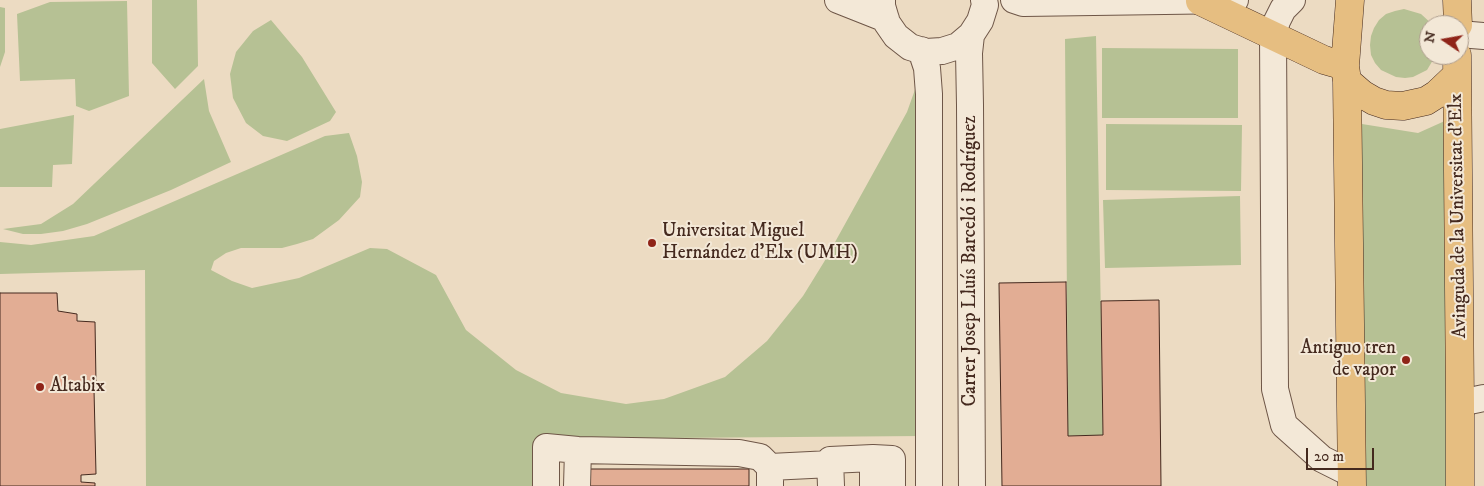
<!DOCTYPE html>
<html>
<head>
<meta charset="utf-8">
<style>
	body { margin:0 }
	#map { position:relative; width:1484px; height:486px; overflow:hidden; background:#ecdbc2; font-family:"IM FELL DW Pica",serif }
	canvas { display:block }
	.north { position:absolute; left:1419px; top:15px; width:50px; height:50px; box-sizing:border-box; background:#f3e8d7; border:1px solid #ad9c8d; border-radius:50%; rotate:282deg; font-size:14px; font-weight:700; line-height:20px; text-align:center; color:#44291e }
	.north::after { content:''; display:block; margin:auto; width:18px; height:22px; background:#8f2418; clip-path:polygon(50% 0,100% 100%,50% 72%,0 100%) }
	.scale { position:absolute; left:1306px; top:448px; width:68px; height:22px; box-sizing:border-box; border:2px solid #44291e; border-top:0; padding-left:6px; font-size:15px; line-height:18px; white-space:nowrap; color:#44291e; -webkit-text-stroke:4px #f3e8d7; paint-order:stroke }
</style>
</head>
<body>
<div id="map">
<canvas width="1484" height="486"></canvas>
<div class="north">N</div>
<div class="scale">20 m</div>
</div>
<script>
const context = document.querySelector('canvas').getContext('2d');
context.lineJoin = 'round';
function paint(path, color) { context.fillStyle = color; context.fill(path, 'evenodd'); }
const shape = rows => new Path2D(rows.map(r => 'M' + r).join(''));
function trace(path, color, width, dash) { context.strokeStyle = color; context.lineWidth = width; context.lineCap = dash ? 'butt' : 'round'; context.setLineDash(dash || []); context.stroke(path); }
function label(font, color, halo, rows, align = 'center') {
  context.font = font + ' "IM FELL DW Pica",serif'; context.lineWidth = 4; context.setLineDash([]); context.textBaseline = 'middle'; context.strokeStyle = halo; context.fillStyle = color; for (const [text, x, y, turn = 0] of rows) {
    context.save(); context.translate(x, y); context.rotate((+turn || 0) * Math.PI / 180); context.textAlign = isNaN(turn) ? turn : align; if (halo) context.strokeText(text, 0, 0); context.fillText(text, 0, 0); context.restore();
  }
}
paint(shape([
	[152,0,197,0,198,66,175,89,152,63],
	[127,1,129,96,89,111,76,106,75,79,20,81,17,14,50,2],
	[0,7,5,8,5,52,0,67],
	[1404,9,1421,14,1433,25,1429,25,1429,55,1436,55,1427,70,1413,77,1405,78,1396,77,1381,70,1375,63,1371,55,1370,45,1371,36,1374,28,1379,20,1386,14,1395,11],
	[271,20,302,57,336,112,330,121,287,141,263,136,246,123,233,98,230,74,236,52,253,31],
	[1096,36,1103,435,1068,436,1065,39],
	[1102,48,1238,49,1238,118,1102,118],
	[204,79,209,111,231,162,171,190,87,224,63,231,41,234,23,234,3,229,41,224,73,204],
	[917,84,922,436,538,439,538,486,146,486,145,270,0,274,0,242,31,245,94,236,325,136,349,133,357,156,362,182,360,197,339,220,313,239,297,244,282,248,241,248,226,253,214,261,211,270,232,281,252,288,299,278,370,248,387,249,436,275,466,330,516,370,561,393,626,404,664,399,725,377,767,341,803,296,824,262,907,112],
	[74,115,72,164,53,165,52,187,0,187,0,129],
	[1447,120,1447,486,1361,486,1362,124,1418,133],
	[1106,124,1242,125,1241,191,1106,190],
	[1240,196,1241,265,1105,268,1103,200]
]), '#b6c194');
const building = shape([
	[1066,282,1068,436,1103,435,1101,301,1159,300,1161,486,1002,486,999,283,1066,282],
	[0,293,57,293,58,311,77,314,77,321,95,322,96,383,80,383,80,390,94,390,96,474,81,475,81,482,95,483,95,486,0,486,0,293],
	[585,469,749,469,749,486,585,486,585,469]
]);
paint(building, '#e2ad94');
trace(building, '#44291e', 1);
const minor = shape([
	[838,0,886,19],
	[882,0,882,6,887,23,896,36,910,47,926,52,942,51,958,46,971,35,980,21,985,5,984,0],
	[1014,0,1023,3,1235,0],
	[1292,0,1283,9,1277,21,1273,35,1275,389,1284,425,1322,459,1352,474],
	[1459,34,1484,36],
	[971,35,969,53,970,105,972,486],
	[921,50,927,68,929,94,929,486],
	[1460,403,1484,398],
	[873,458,892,459,892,486],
	[546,486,546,447,578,450,739,453,760,457,770,467],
	[577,486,578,450],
	[770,486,770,467,831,464],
	[831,486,830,460,873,458,873,486]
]);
const highway = shape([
	[1350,0,1345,66,1347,81,1352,486],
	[1457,0,1458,25],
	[1200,1,1324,60,1345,66],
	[1457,55,1460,403,1460,486],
	[1347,81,1362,94,1374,101,1386,105,1403,106,1426,101,1437,94,1457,75]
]);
trace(minor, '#6e5647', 28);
trace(highway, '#44291e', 29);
trace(minor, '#f3e8d7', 26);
trace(highway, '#e6be81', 28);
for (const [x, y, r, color] of [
	[652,243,5,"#8f2418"],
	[1406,360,5,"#8f2418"],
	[40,387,5,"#8f2418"]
]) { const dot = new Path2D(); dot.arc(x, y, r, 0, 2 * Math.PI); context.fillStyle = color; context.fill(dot); trace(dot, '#f3e8d7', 2); }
label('19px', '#44291e', '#f3e8d7', [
	["Avinguda de la Universitat d'Elx",1459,216,-91],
	["Carrer Josep Lluís Barceló i Rodríguez",971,261,-90]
]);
label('19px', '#44291e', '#f3e8d7', [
	["Universitat Miguel",662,232],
	["Hernández d'Elx (UMH)",662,254],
	["Antiguo tren",1396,349,"right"],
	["de vapor",1396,371,"right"],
	["Altabix",50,387]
], 'left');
</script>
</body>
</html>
